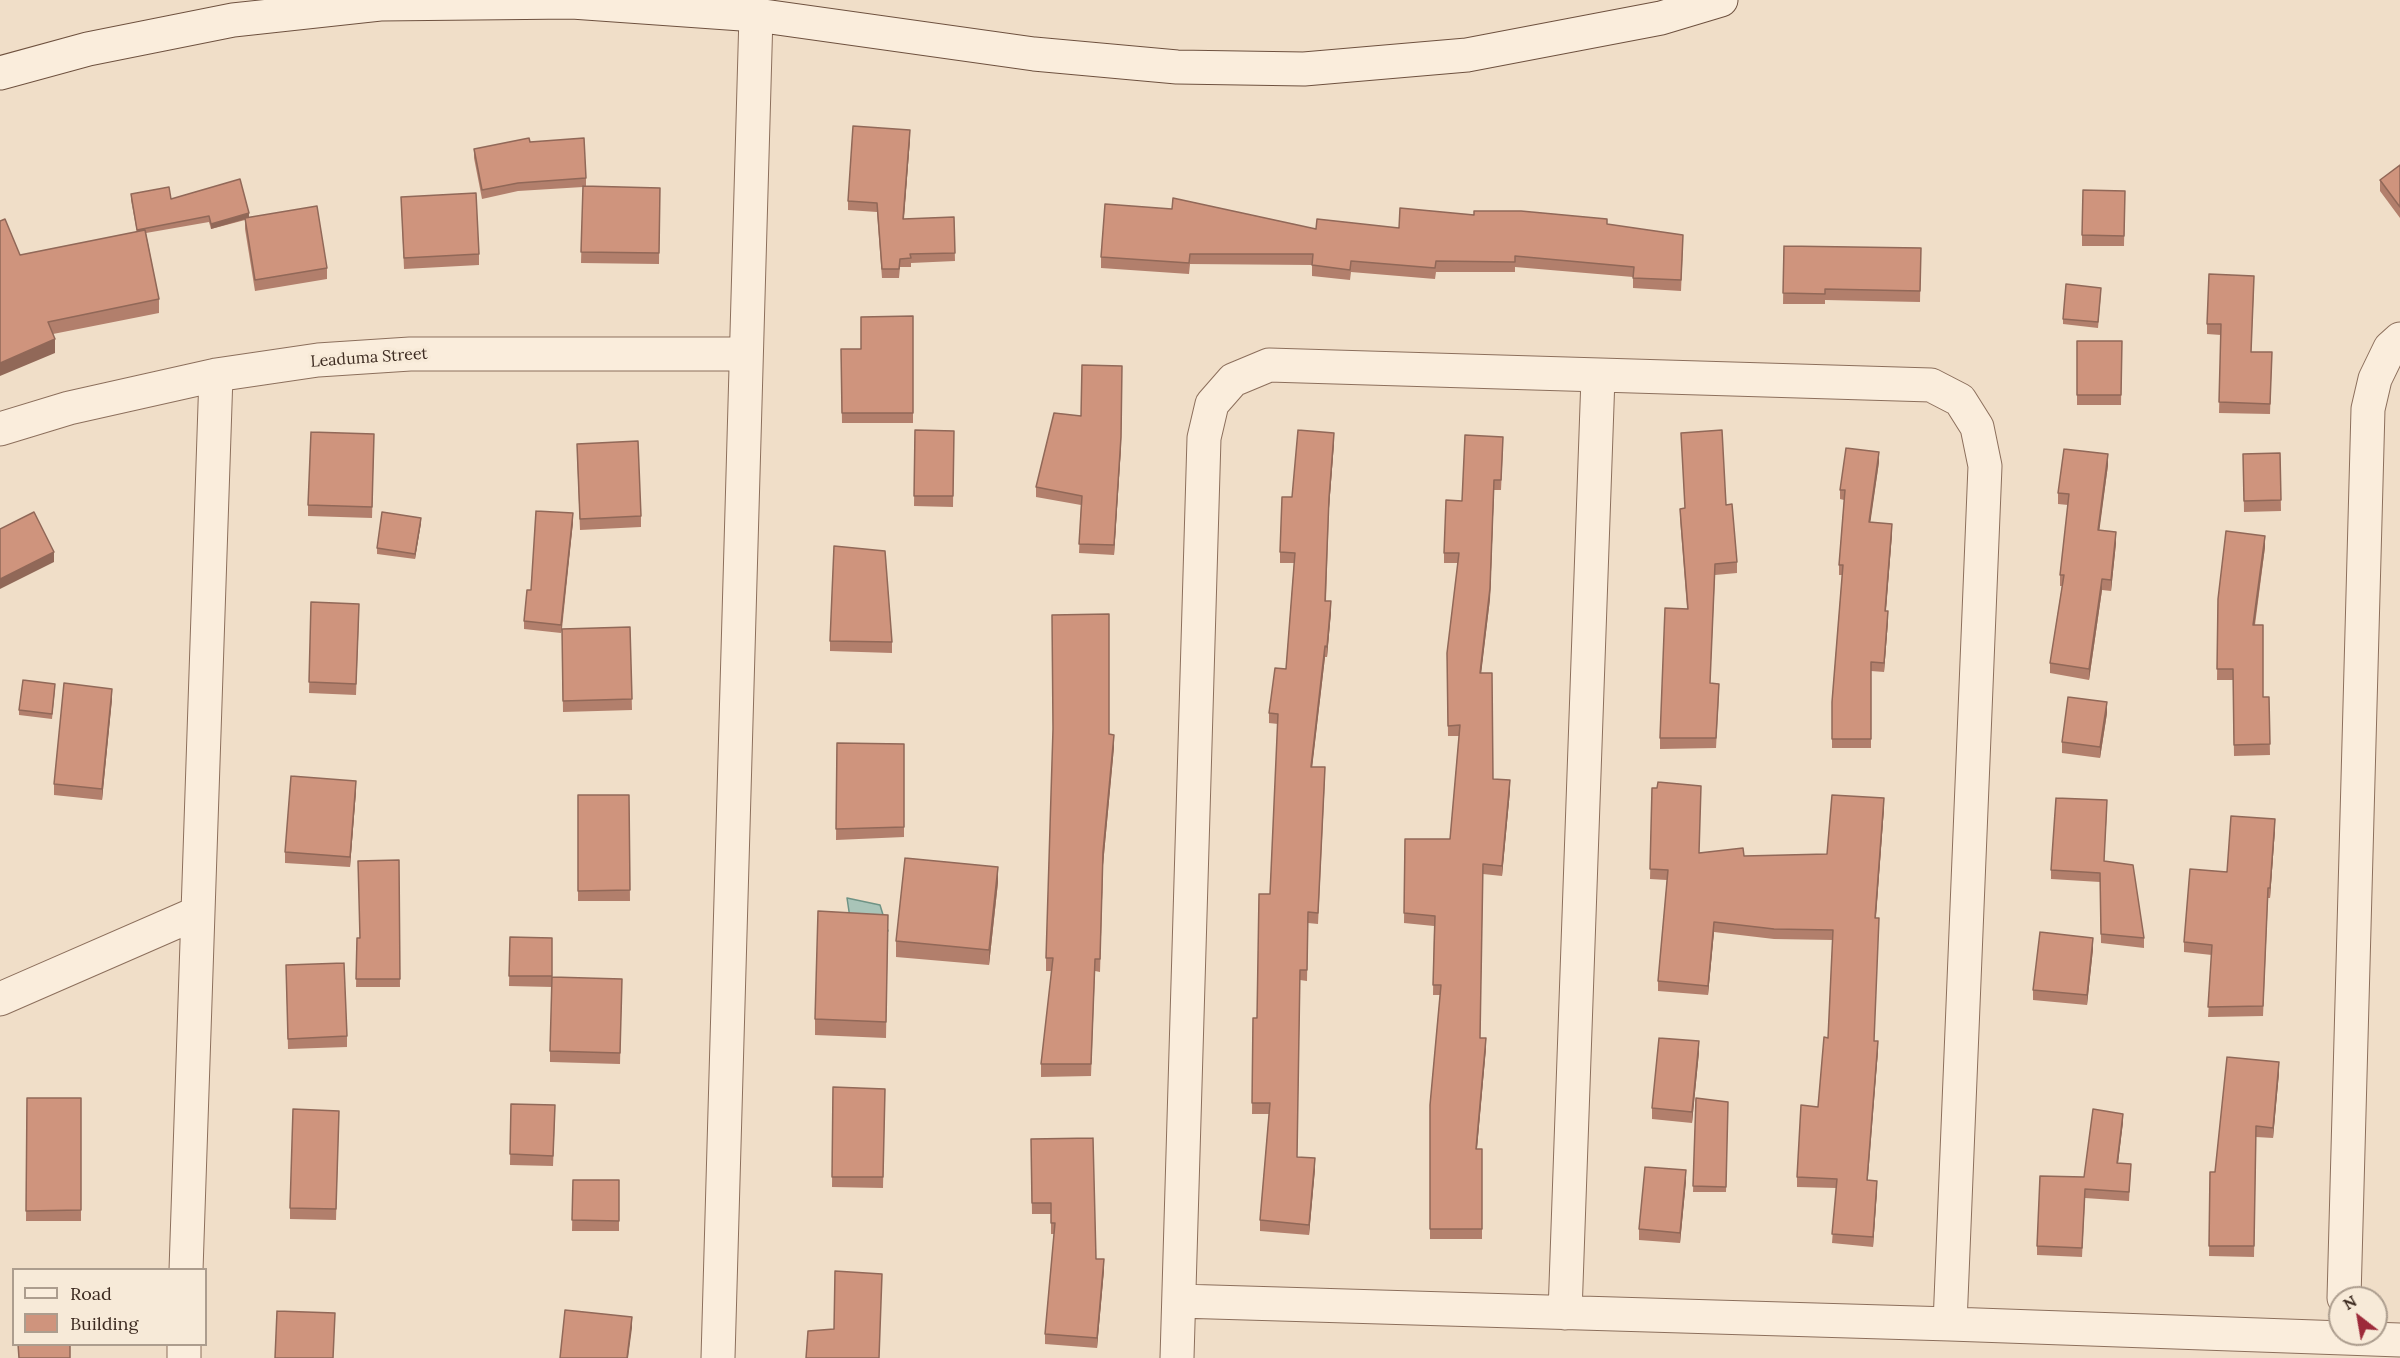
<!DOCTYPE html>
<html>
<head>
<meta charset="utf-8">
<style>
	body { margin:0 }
	#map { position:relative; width:2400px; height:1358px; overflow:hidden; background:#f0dec8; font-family:Lora,serif }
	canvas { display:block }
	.legend { position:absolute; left:12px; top:1268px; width:195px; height:78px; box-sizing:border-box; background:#f7ead8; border:2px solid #ac9d8e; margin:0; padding:8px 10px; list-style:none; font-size:18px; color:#3c2a20 }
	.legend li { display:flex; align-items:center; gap:12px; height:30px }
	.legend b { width:30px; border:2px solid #ac9d8e }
	.north { position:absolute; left:2328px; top:1286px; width:60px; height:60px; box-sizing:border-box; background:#f7ead8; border:2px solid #ac9d8e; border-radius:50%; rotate:329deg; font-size:16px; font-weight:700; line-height:24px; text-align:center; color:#3c2a20 }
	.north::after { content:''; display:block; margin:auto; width:21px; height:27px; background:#9d2a3a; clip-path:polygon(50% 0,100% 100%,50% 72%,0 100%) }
</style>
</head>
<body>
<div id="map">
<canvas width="2400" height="1358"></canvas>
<ul class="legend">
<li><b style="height:8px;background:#faeddc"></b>Road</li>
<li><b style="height:16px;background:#cf947d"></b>Building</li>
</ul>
<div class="north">N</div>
</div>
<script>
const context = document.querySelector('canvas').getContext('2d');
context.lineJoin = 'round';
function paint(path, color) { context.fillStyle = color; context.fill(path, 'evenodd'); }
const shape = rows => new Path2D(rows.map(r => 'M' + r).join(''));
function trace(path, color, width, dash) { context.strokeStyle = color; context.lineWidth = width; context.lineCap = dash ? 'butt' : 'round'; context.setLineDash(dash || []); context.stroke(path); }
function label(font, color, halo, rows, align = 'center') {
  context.font = font + ' Lora,serif'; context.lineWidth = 6; context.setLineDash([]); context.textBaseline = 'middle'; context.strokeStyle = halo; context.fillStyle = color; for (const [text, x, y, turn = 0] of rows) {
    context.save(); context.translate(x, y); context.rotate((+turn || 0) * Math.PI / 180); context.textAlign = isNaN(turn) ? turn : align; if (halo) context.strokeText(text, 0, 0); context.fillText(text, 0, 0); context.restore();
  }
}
const water = shape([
	[847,898,880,905,888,931,850,918,847,898]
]);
paint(water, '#a9c4b8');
trace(water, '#6f9385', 1.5);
const minor = shape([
	[0,429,69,408,216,375,318,360,410,354,746,354],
	[0,999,197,913],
	[186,1270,216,375],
	[2344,1298,2368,409,2375,379,2390,348,2400,339],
	[1179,1301,1950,1324,2400,1340],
	[1565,1313,1598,377],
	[184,1358,184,1344],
	[718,1358,756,15],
	[1177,1358,1204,438,1212,404,1233,380,1269,365,1931,385,1960,400,1977,427,1985,466,1950,1324]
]);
const secondary = shape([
	[0,73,88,49,233,20,380,4,572,2,756,15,1034,54,1177,67,1304,69,1467,55,1661,18,1721,0]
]);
trace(minor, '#8c6f5c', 35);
trace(secondary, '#6e513f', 35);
trace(minor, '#faeddc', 33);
trace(secondary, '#faeddc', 33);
paint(shape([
	[910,139,904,219,954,217,955,261,911,263,911,267,900,267,899,278,882,278,877,212,848,210,848,201],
	[530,142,586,178,586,186,660,188,659,264,581,263,583,187,518,191,482,199,474,158,474,149],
	[2400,165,2400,218,2380,191,2380,180],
	[2125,191,2124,246,2082,246,2082,235],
	[131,194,171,199,249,217,327,268,327,279,255,291,245,229,245,220,211,229,209,222,146,233,159,299,159,313,53,334,55,353,20,255,137,232,131,200],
	[401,197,479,254,479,265,404,269],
	[1474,215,1683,246,1681,291,1633,288,1633,277,1515,267,1515,272,1436,272,1435,279,1351,272,1350,280,1312,276,1312,265,1190,264,1189,274,1101,268,1101,257,1316,229,1399,228],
	[1784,246,1921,248,1920,302,1825,300,1825,304,1783,304],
	[2254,287,2251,352,2272,352,2270,414,2219,413,2221,335,2207,334,2207,324],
	[2101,293,2098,328,2063,324,2063,319],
	[913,316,913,423,842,423,841,349,861,349],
	[2077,341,2122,341,2121,405,2077,405],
	[915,430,954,431,953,507,914,506],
	[1681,433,1726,505,1737,562,1737,573,1715,575,1710,683,1719,694,1716,748,1660,749,1660,738,1687,608,1680,519,1680,509,1685,508],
	[374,434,372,518,308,516,308,505],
	[1334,443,1329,508,1326,601,1331,612,1327,657,1325,657,1312,767,1325,778,1318,924,1308,923,1307,981,1300,980,1297,1157,1315,1169,1309,1235,1260,1231,1260,1220,1269,1114,1252,1114,1253,1018,1257,1018,1270,894,1278,724,1269,723,1269,713,1286,669,1294,563,1280,563,1280,552],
	[1121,447,1114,555,1079,553,1081,505,1036,497,1036,487],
	[1503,447,1501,490,1494,490,1490,599,1481,673,1493,779,1510,791,1502,876,1483,874,1480,1038,1486,1048,1477,1149,1482,1149,1482,1239,1430,1239,1430,1105,1440,995,1433,995,1434,926,1404,923,1405,839,1450,839,1459,736,1448,736,1447,653,1458,563,1444,563,1444,553,1462,501],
	[2280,453,2281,511,2244,512,2243,454],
	[577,454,641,516,641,527,580,530],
	[1879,462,1870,522,1892,534,1886,611,1888,621,1884,672,1871,671,1871,748,1832,748,1832,702,1842,575,1839,575,1839,565,1844,500,1840,499,1840,490],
	[2108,465,2099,530,2116,543,2111,591,2102,590,2089,680,2050,673,2050,663,2062,586,2060,586,2060,575,2068,505,2058,504,2058,493],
	[573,522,562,629,630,627,632,710,563,712,562,629,561,633,524,629,524,621,531,590],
	[421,523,415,559,377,554,377,548],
	[2265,547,2255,625,2263,697,2269,697,2270,755,2234,756,2233,680,2217,680,2218,599],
	[311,602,359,615,356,695,309,693],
	[830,641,892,642,892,653,830,651],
	[55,689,52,719,19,715,19,710],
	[112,699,102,800,54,795,54,784],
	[2107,713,2100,758,2062,753,2062,742],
	[1109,734,1114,747,1103,865,1100,972,1095,971,1091,1076,1041,1077,1041,1064,1052,971,1046,971,1046,958],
	[837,743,904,744,904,837,836,840],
	[1652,788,1699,853,1744,856,1827,854,1884,808,1876,918,1874,1041,1878,1051,1867,1180,1877,1190,1873,1247,1832,1243,1836,1188,1797,1187,1797,1177,1818,1107,1828,1038,1833,940,1774,939,1714,932,1708,995,1658,991,1658,981,1667,880,1650,879],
	[356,791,350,867,285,863,285,852],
	[578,795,629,795,630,901,578,901],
	[2107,810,2104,861,2144,938,2144,948,2101,943,2100,882,2051,879,2051,870],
	[2275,829,2270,898,2268,898,2263,1016,2208,1017,2212,955,2184,952,2184,942,2227,872],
	[399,860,400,987,356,987,357,938,360,938],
	[998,882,989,965,896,957,896,941],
	[888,915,886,1038,815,1035,815,1019],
	[510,937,552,938,552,987,509,986],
	[2093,949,2087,1005,2033,1000,2033,990],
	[286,965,347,1036,347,1047,288,1049],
	[622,979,620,1064,550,1062,550,1051],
	[1699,1052,1692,1123,1652,1119,1652,1108],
	[2279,1073,2273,1138,2256,1137,2254,1257,2209,1256,2210,1172,2215,1172],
	[833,1087,885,1089,883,1188,832,1187],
	[27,1098,81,1098,81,1221,26,1221],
	[1696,1098,1728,1102,1726,1192,1693,1192],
	[511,1104,555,1116,553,1166,510,1165],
	[339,1111,336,1220,290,1219,290,1208],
	[2123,1122,2118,1163,2131,1164,2129,1201,2085,1198,2082,1257,2037,1255,2037,1246],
	[1031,1139,1096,1259,1104,1270,1097,1348,1045,1344,1045,1334,1054,1234,1051,1234,1051,1214,1032,1214],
	[573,1180,619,1180,619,1231,572,1231],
	[1686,1181,1680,1243,1639,1240,1639,1229]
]), '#b27f6c');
paint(shape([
	[910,130,910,139,903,228,903,219],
	[249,213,249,218,211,229,211,224],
	[55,339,55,353,0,376,0,363],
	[1122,366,1121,447,1114,555,1114,545],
	[1334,433,1334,443,1329,508,1329,498],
	[1879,452,1879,462,1869,532,1869,522],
	[2108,454,2108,465,2098,541,2098,530],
	[1494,490,1490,599,1480,683,1480,673],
	[573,513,573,522,561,633,561,625],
	[421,518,421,523,415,559,415,554],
	[1892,524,1892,534,1885,621,1885,611],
	[2116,532,2116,543,2111,591,2111,580],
	[2265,536,2265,547,2253,635,2253,625],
	[54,552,54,562,0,589,0,579],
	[2102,579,2102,590,2089,680,2089,669],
	[1331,601,1331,612,1327,657,1327,647],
	[1888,611,1888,621,1884,672,1884,663],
	[1325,646,1325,657,1311,777,1311,767],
	[112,689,112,699,102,800,102,789],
	[2107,702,2107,713,2100,758,2100,747],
	[1114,735,1114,747,1103,865,1100,972,1103,852],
	[1510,780,1510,791,1502,876,1502,866],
	[356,781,356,791,350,867,350,857],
	[1884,798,1884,808,1875,928,1875,918],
	[2275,819,2275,829,2270,898,2270,888],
	[998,867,998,882,989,965,989,950],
	[1714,922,1714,932,1708,995,1708,986],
	[2093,938,2093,949,2087,1005,2087,995],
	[1486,1038,1486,1048,1476,1159,1476,1149],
	[1699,1041,1699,1052,1692,1123,1692,1112],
	[1878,1041,1878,1051,1867,1190,1867,1180],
	[2279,1062,2279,1073,2273,1138,2273,1128],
	[2123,1114,2123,1122,2117,1172,2117,1163],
	[1315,1158,1315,1169,1309,1235,1309,1225],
	[1686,1170,1686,1181,1680,1243,1680,1233],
	[1877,1181,1877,1190,1873,1247,1873,1237],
	[1104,1259,1104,1270,1097,1348,1097,1338],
	[632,1317,632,1328,628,1358,627,1358]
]), '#916858');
const building = shape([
	[853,126,910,130,903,219,954,217,955,253,910,254,911,258,900,259,899,269,882,269,877,203,848,201,853,126],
	[529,138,530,142,584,138,586,178,518,183,482,190,474,149,529,138],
	[2400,165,2400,207,2380,180,2400,165],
	[240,179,249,213,211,224,209,216,137,230,131,194,169,187,171,199,240,179],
	[583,186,660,188,659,253,581,252,583,186],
	[2083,190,2125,191,2124,236,2082,235,2083,190],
	[476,193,479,254,404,258,401,197,476,193],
	[1173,198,1316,229,1317,219,1399,228,1400,208,1474,215,1474,211,1521,211,1607,219,1607,224,1683,235,1681,280,1633,278,1634,267,1515,256,1515,262,1436,261,1435,268,1351,261,1350,270,1312,265,1313,254,1190,254,1189,263,1101,257,1105,204,1172,209,1173,198],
	[317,206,327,268,255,280,245,218,317,206],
	[5,219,20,255,145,230,159,299,48,322,55,339,0,363,0,221,5,219],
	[1784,246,1921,248,1920,291,1825,289,1825,294,1783,293,1784,246],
	[2209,274,2254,276,2251,352,2272,352,2270,404,2219,402,2221,324,2207,324,2209,274],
	[2066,284,2101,288,2098,322,2063,319,2066,284],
	[913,316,913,413,842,413,841,349,861,349,861,317,913,316],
	[2077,341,2122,341,2121,395,2077,395,2077,341],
	[1082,365,1122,366,1121,437,1114,545,1079,544,1082,496,1036,487,1054,413,1081,416,1082,365],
	[915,430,954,431,953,496,914,496,915,430],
	[1298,430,1334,433,1329,498,1325,601,1331,601,1327,647,1325,646,1311,767,1325,767,1318,913,1308,912,1307,970,1300,970,1297,1157,1315,1158,1309,1225,1260,1220,1270,1103,1252,1103,1253,1018,1257,1018,1259,894,1270,894,1278,714,1269,713,1275,668,1286,669,1295,553,1280,552,1282,497,1292,497,1298,430],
	[1722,430,1726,505,1732,504,1737,562,1715,564,1710,683,1719,684,1716,738,1660,738,1665,608,1688,609,1680,509,1685,508,1681,433,1722,430],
	[311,432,374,434,372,507,308,505,311,432],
	[1465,435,1503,437,1501,480,1494,480,1490,588,1480,673,1492,673,1493,779,1510,780,1502,866,1483,864,1480,1038,1486,1038,1476,1149,1482,1149,1482,1229,1430,1229,1430,1105,1441,985,1433,985,1435,916,1404,913,1405,839,1450,839,1460,725,1448,726,1447,653,1459,553,1444,553,1446,500,1462,501,1465,435],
	[638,441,641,516,580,519,577,444,638,441],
	[1846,448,1879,452,1869,522,1892,524,1885,611,1888,611,1884,663,1871,662,1871,739,1832,739,1832,702,1843,565,1839,565,1845,490,1840,490,1846,448],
	[2064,449,2108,454,2098,530,2116,532,2111,580,2102,579,2089,669,2050,663,2064,575,2060,575,2069,494,2058,493,2064,449],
	[2280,453,2281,500,2244,501,2243,454,2280,453],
	[536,511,573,513,561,625,524,621,527,590,531,590,536,511],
	[34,512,54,552,0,579,0,529,34,512],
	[382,512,421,518,415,554,377,548,382,512],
	[2226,531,2265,536,2253,625,2263,625,2263,697,2269,697,2270,744,2234,745,2233,669,2217,669,2218,599,2226,531],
	[834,546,885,551,892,642,830,641,834,546],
	[311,602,359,604,356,684,309,682,311,602],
	[1109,614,1109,734,1114,735,1103,852,1100,959,1095,959,1091,1064,1041,1064,1053,958,1046,958,1053,729,1052,615,1109,614],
	[630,627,632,699,563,701,562,629,630,627],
	[23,680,55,684,52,714,19,710,23,680],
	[64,683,112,689,102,789,54,784,64,683],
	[2068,697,2107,702,2100,747,2062,742,2068,697],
	[837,743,904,744,904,827,836,829,837,743],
	[291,776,356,781,350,857,285,852,291,776],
	[1658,782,1701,786,1699,853,1743,848,1744,856,1827,854,1832,795,1884,798,1875,918,1879,918,1874,1041,1878,1041,1867,1180,1877,1181,1873,1237,1832,1234,1837,1179,1797,1177,1801,1105,1818,1107,1824,1037,1828,1038,1833,930,1774,929,1714,922,1708,986,1658,981,1668,870,1650,869,1652,788,1657,788,1658,782],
	[578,795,629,795,630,890,578,891,578,795],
	[2056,798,2107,800,2104,861,2133,865,2144,938,2101,934,2100,873,2051,870,2056,798],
	[2231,816,2275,819,2270,888,2268,888,2263,1006,2208,1007,2212,945,2184,942,2190,869,2227,872,2231,816],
	[905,858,998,867,989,950,896,941,905,858],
	[399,860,400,979,356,979,357,938,360,938,358,861,399,860],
	[818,911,888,915,886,1022,815,1019,818,911],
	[2040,932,2093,938,2087,995,2033,990,2040,932],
	[510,937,552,938,552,976,509,976,510,937],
	[344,963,347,1036,288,1039,286,965,344,963],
	[552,977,622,979,620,1053,550,1051,552,977],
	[1659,1038,1699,1041,1692,1112,1652,1108,1659,1038],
	[2227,1057,2279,1062,2273,1128,2256,1126,2254,1246,2209,1246,2210,1172,2215,1172,2227,1057],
	[833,1087,885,1089,883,1177,832,1177,833,1087],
	[27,1098,81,1098,81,1210,26,1211,27,1098],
	[1696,1098,1728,1102,1726,1187,1693,1186,1696,1098],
	[511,1104,555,1105,553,1156,510,1154,511,1104],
	[293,1109,339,1111,336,1209,290,1208,293,1109],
	[2093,1109,2123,1114,2117,1163,2131,1164,2129,1192,2085,1189,2082,1248,2037,1246,2040,1176,2084,1177,2093,1109],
	[1093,1138,1096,1259,1104,1259,1097,1338,1045,1334,1055,1223,1051,1223,1051,1203,1032,1203,1031,1139,1093,1138],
	[1645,1167,1686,1170,1680,1233,1639,1229,1645,1167],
	[573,1180,619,1180,619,1221,572,1220,573,1180],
	[835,1271,882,1274,879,1358,806,1358,808,1331,834,1329,835,1271],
	[565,1310,632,1317,627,1358,560,1358,565,1310],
	[277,1311,335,1313,333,1358,275,1358,277,1311],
	[18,1344,70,1344,70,1358,19,1358,18,1344]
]);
paint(building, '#cf947d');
trace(building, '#916858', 1.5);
label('16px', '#3c2a20', '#f7ead8', [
	["Leaduma Street",369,358,-4]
]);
</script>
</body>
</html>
